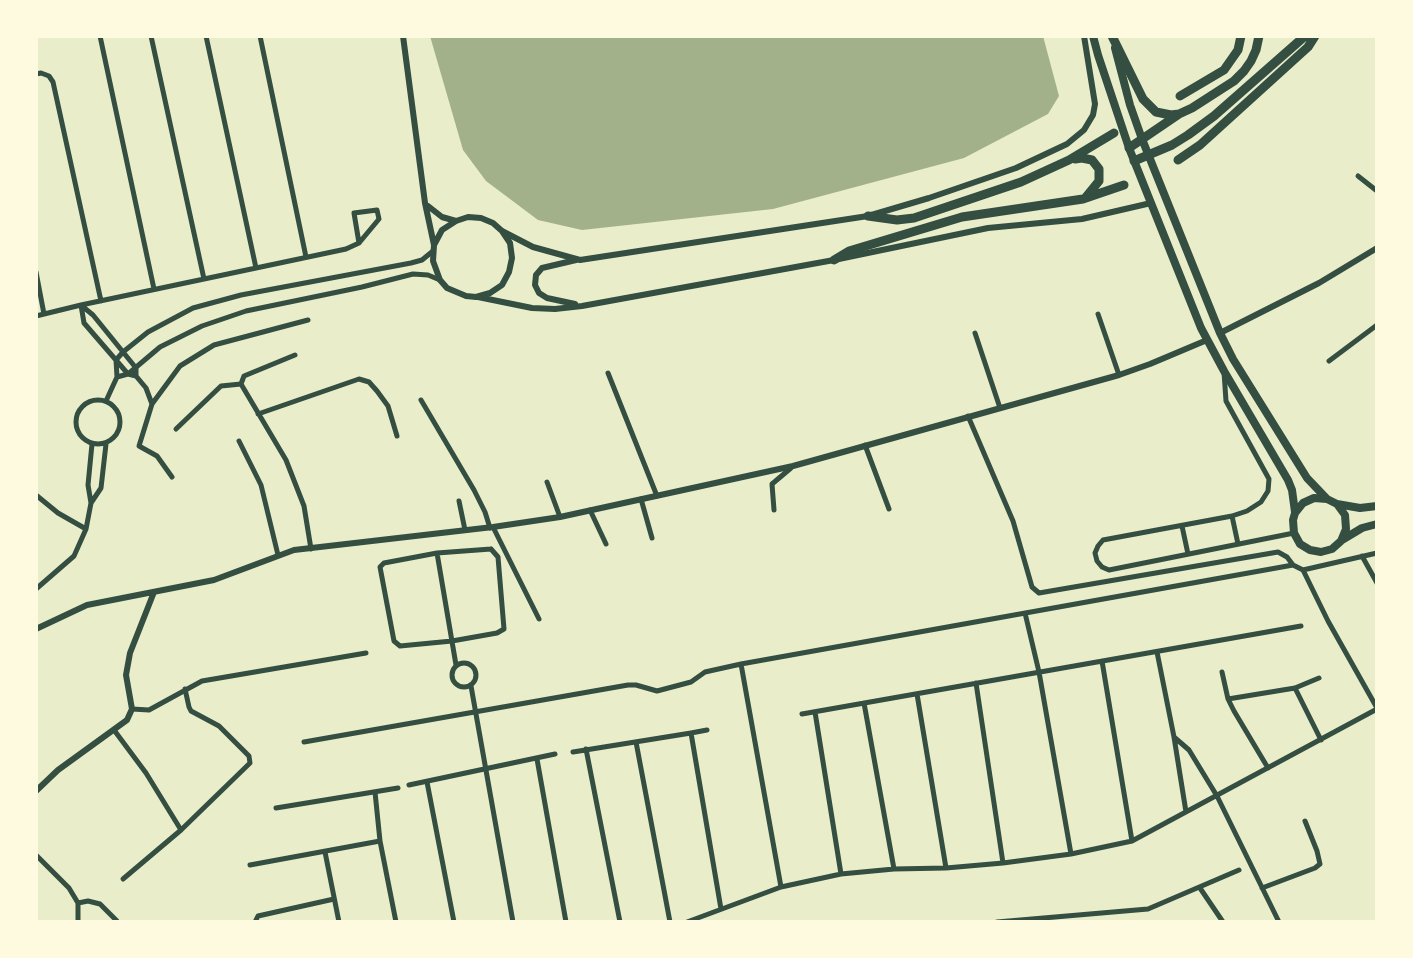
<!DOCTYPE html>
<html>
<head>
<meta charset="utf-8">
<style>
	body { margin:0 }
	#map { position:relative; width:1413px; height:958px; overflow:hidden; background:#e9edc9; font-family:"Roboto Condensed",sans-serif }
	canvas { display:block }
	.frame { position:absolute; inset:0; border:38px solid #fefae0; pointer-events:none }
</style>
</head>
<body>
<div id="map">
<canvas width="1413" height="958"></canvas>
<div class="frame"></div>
</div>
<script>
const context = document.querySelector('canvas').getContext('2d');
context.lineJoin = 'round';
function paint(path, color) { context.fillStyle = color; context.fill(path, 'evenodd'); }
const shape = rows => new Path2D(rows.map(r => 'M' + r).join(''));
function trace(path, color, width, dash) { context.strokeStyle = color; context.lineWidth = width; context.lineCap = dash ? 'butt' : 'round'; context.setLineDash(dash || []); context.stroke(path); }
paint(shape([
	[430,36,1043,36,1059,96,1048,114,964,158,773,209,582,230,538,220,486,181,463,150]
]), '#a3b18a');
trace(shape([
	[100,36,154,289],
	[151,36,204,279],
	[206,36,256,268],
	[260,36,306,257],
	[36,74,41,73,49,76,53,82,101,301],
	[1358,176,1377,191],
	[36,272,44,314],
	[81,305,84,323,128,374,136,376,146,388,152,404,139,446,157,456,172,477],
	[82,306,93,315,136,368,136,376],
	[1098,314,1119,375],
	[36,316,81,305,346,249,359,243,379,219,377,210,354,213,359,243],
	[975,333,1000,408],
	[295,355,244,376,241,384,286,460,304,506,311,549],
	[1329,361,1377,325],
	[1224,372,1226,401,1269,479,1268,491,1261,502,1247,511,1232,516,1103,540,1098,546,1095,553,1097,561,1102,567,1109,570,1294,533],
	[608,373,657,496],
	[117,377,128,374,160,347,202,326,246,311,362,287,413,274,428,275,440,280],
	'76 422a22 22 0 1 1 44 0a22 22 0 1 1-44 0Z',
	[421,400,474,490,485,512,490,528],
	[106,401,117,377,116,360,123,352,148,332,193,308,241,295,411,263,422,260,433,251],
	[152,404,180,366,214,345,308,320],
	[258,414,359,379,369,382,377,391,388,406,397,436],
	[968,416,1013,521,1032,587,1039,593,1278,552,1287,557,1293,565,1303,570,1377,553],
	[176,429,221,386,241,384],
	[239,441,261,485,278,555],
	[865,445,889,509],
	[547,482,560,517],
	[36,495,58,513,86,529],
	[641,499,652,538],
	[459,501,465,530],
	[91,503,101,488,106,444],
	[590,510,606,544],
	[774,510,772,484,791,468],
	[1232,516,1238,544],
	[1182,526,1188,554],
	[493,527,539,619],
	[491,549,498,557,504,629,497,633,452,641,400,646,394,641,380,567,384,563,437,553,491,549],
	[437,553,456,665],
	[1362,556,1377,583],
	[1303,570,1328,621,1377,708],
	[36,589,74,556,86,529,91,503,88,485,92,444],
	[1025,613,1039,672,1071,854],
	[1157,652,1174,737,1186,812],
	[1102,661,1132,841],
	'452 675a12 12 0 1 1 24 0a12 12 0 1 1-24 0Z',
	[741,664,781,887],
	[1222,672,1228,699,1234,711,1268,768],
	[976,683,1003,863],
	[471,686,513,922],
	[1295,688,1321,740],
	[917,694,946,868],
	[1228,699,1295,688,1319,678],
	[864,703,894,869],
	[132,709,149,710,202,681,366,653],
	[815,712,841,874],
	[802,714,1301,626],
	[114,730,146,773,181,830],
	[691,733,707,730],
	[1174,737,1189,750,1217,796,1279,922],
	[304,742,628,685,636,685,657,691,691,682,705,672,741,664,1293,565],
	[636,742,670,922],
	[586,749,620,922],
	[573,752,691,733,721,909],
	[537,759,566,922],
	[427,782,454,922],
	[409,785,555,754],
	[375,792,380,841,396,922],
	[276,808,398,788],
	[325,852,339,922],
	[36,855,69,888,78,903,78,922],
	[250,865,380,841],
	[123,879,181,830,250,763,249,756,219,726,191,711,189,707,185,689],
	[1200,888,1223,922],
	[1262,888,1315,868,1320,864,1317,851,1305,821],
	[78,903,88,901,100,904,117,921],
	[255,922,258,916,334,899],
	[687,922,781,887,841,874,894,869,946,868,1003,863,1071,854,1132,841,1377,709],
	[997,922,1148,909,1239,870]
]), '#344e41', 5);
trace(shape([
	[403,36,425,203,434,245],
	[428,206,442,217,456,221],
	[502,231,510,243,512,258,509,272,502,285,490,293,476,297,466,296,447,288,440,280,433,261,434,245,442,230,456,221,468,217,481,218,493,223,502,231,533,247,580,260,868,216,929,198,1016,168,1067,144,1084,130,1093,115,1095,104,1084,36],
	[478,297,532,308,555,309,582,306,834,260,988,228,1082,219,1151,203],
	[575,304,547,298,539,293,535,285,536,275,542,268,576,260],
	[1220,333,1319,283,1377,248],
	[36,629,87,605,214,580,294,550,493,527,560,517,793,466,1119,375,1150,364,1207,340],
	[36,791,58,770,127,720,132,709,126,675,130,653,154,592]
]), '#344e41', 6);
trace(shape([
	[1093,36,1098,55,1129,148,1201,328,1224,371,1288,480,1292,490,1295,512],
	[1115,48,1130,105,1142,139,1220,333,1233,359,1307,478,1327,499,1337,504,1345,515,1346,529,1341,541,1332,549,1321,552,1310,550,1300,544,1294,533,1293,520,1295,513,1303,503,1314,498,1327,499],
	[1337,504,1360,508,1377,506],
	[1342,540,1362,528,1377,524]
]), '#344e41', 8);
trace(shape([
	[1112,36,1143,99,1156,112,1171,115,1179,114,1192,108,1234,81,1244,71,1251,61,1256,50,1259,36],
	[1180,96,1224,70,1238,50,1241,36],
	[1129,148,1179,114],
	[1075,159,1082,158,1092,160,1099,169,1099,181,1086,197],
	[1178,160,1200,145,1308,47,1315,36],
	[1134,161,1172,145,1188,135,1214,116,1305,36],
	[868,216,897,220,914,218,1021,182,1069,160,1114,133],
	[834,260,849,251,962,217,1083,199,1124,185]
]), '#344e41', 9);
</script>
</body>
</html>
